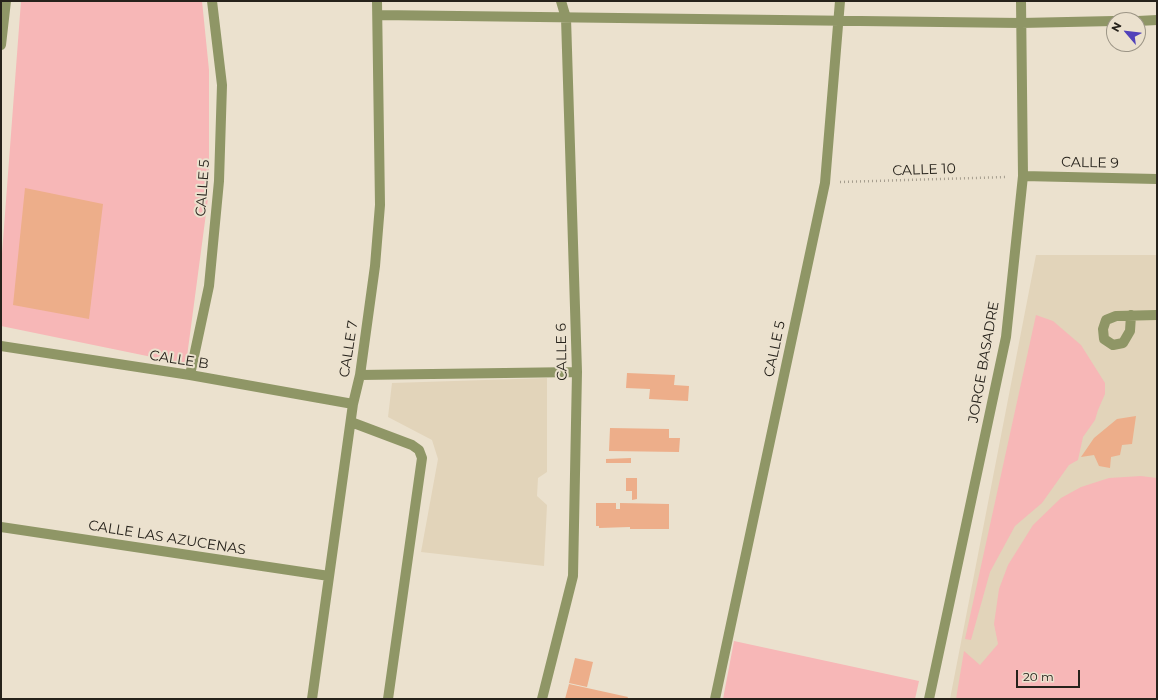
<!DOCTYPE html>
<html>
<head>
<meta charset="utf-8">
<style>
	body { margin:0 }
	#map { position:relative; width:1158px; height:700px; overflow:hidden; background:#ebe1ce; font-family:Montserrat,sans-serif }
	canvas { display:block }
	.frame { position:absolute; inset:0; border:2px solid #26221b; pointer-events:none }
	.north { position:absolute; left:1106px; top:12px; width:40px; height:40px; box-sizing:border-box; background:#ebe1ce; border:1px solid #9c9586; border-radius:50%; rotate:298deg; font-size:11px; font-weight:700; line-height:16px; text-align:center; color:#26221b }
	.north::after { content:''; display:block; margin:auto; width:14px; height:18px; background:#5142ba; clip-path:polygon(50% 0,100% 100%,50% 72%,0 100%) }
	.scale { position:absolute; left:1016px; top:670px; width:64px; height:18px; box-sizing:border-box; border:2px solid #26221b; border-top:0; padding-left:5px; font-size:12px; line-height:14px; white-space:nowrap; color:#26221b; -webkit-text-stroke:3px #ebe1ce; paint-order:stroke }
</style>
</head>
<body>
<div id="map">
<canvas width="1158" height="700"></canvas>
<div class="frame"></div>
<div class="north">N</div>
<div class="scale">20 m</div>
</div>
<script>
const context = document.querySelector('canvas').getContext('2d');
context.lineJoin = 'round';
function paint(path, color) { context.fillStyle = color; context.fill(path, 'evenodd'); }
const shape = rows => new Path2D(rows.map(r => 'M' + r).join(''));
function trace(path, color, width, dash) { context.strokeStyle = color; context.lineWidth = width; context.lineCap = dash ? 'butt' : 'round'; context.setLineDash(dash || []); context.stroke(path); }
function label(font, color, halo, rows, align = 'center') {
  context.font = font + ' Montserrat,sans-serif'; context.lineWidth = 4; context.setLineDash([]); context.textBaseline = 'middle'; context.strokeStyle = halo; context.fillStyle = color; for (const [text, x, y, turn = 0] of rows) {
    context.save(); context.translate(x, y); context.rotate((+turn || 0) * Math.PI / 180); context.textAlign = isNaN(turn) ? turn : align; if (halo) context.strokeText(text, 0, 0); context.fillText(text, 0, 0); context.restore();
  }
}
paint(shape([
	[1036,255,1157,255,1157,699,950,699],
	[547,378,547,472,538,478,537,496,547,505,544,566,421,552,438,459,432,440,388,417,392,383]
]), '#e2d4ba');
paint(shape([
	[21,1,202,1,209,70,209,191,186,364,1,326,1,267],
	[1036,315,1053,321,1081,345,1105,383,1105,394,1098,410,1095,420,1083,437,1078,460,1069,465,1042,503,1015,526,990,572,971,640,965,639],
	[1141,476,1157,478,1157,699,956,699,964,651,980,665,998,644,994,624,999,589,1008,565,1033,525,1061,498,1081,487,1109,478],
	[734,641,919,681,915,699,723,699]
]), '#f7b7b7');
paint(shape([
	[25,188,103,204,89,319,13,305],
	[627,373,675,375,674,385,689,386,688,401,649,399,650,389,626,388],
	[1136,416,1132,444,1122,445,1120,455,1111,457,1110,468,1099,466,1094,455,1081,457,1094,438,1117,419],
	[610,428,669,429,669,438,680,438,679,452,609,451],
	[631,458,631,463,606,463,606,459],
	[626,478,637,478,637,499,632,500,632,491,626,491],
	[596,503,616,503,616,509,620,509,620,503,669,504,669,529,630,529,630,527,599,528,599,526,596,526],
	[575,658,593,662,587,687,569,683],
	[569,684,628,697,627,699,565,699]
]), '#edae8a');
trace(shape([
	[840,182,1007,177]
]), '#a59d8e', 2.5, [1, 3]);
trace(shape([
	[1131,315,1130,331,1123,343,1113,345,1104,339,1103,329,1106,320,1116,316,1157,315]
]), '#8f9666', 10);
trace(shape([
	[378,15,1021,23,1114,21],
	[1138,21,1157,20],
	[1,45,6,1],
	[1023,176,1157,179],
	[1,346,190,375,353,404],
	[190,375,209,286,219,181,222,85,212,1],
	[360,375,577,372],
	[351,422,412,445,419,450,422,458,388,699],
	[1,527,329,576],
	[312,699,353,404,360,375,375,266,380,205,377,1],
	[542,699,573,576,577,372,566,18,561,1],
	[715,699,825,183,840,1],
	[929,699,1006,337,1023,176,1021,1]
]), '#8f9666', 10);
label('14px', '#26221b', '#ebe1ce', [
	["CALLE 9",1090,163,1],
	["CALLE 10",924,170,-2],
	["CALLE 5",203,188,-86],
	["CALLE 7",349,349,-81],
	["CALLE 5",775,349,-78],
	["CALLE 6",562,352,-91],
	["CALLE B",179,360,9],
	["JORGE BASADRE",984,362,-80],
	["CALLE LAS AZUCENAS",167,538,9]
]);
</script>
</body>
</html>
